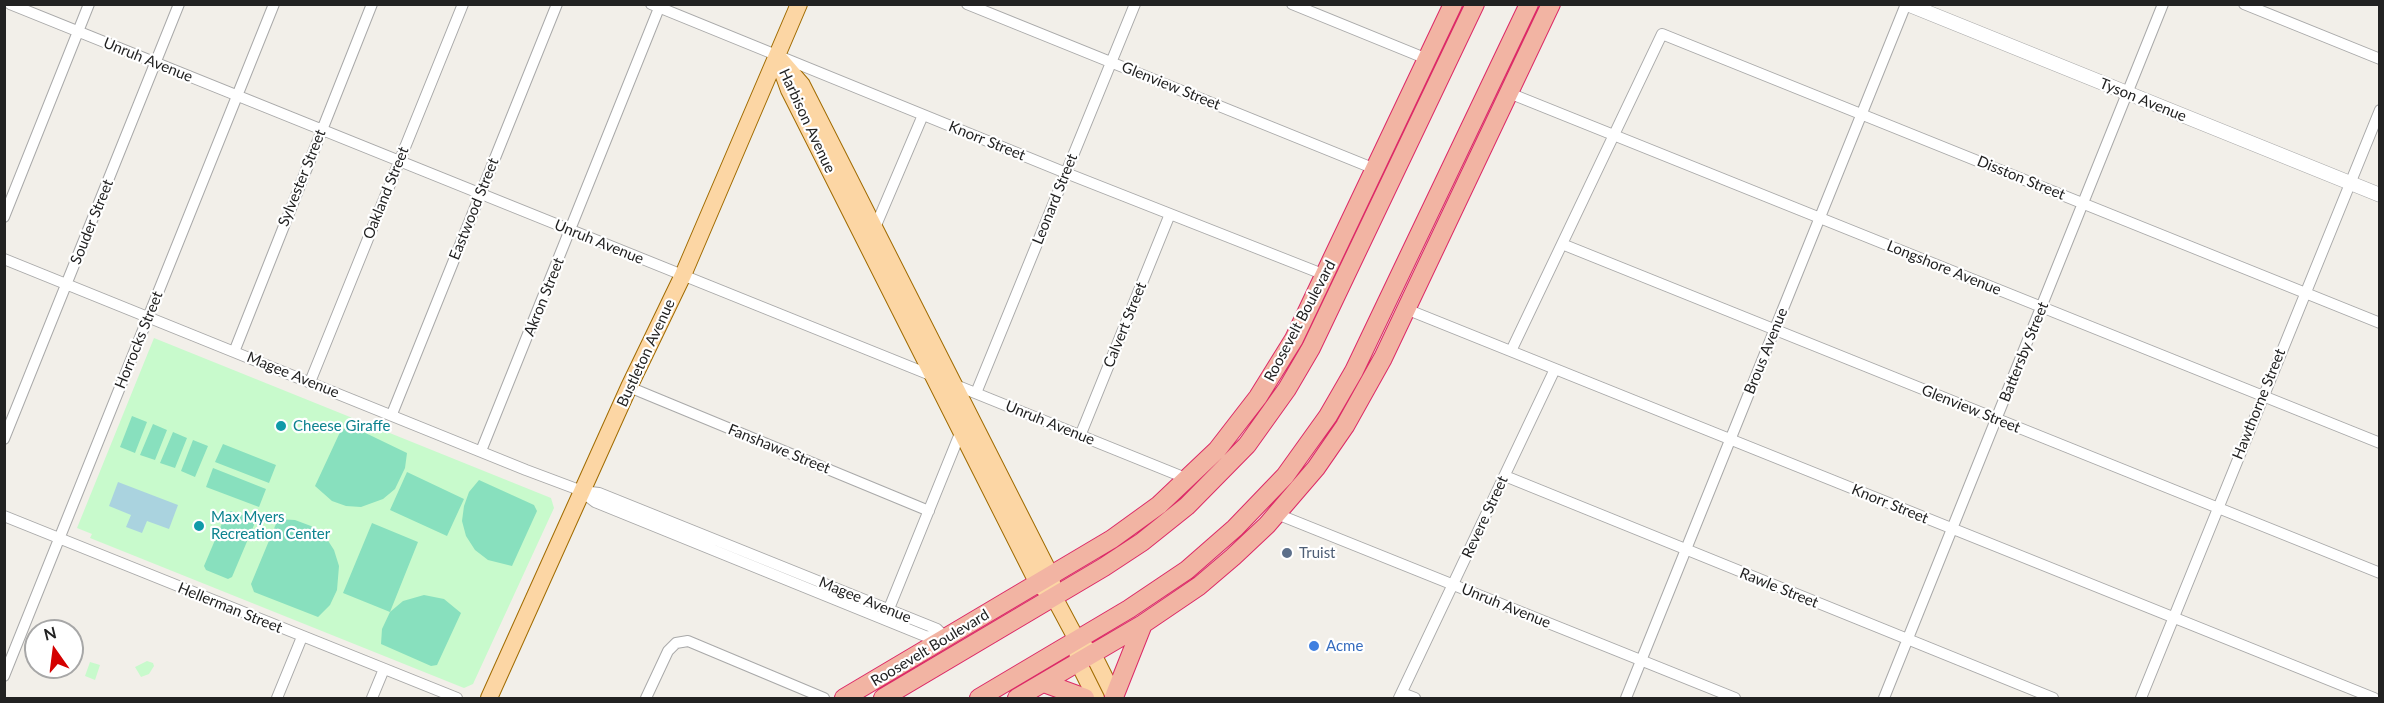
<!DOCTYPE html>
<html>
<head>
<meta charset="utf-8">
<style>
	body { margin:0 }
	#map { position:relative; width:2384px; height:703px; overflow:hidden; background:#f2efe9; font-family:Lato,sans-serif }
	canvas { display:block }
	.frame { position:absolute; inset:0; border:6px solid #222; pointer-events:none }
	.north { position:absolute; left:24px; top:619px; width:60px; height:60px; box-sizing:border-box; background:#fff; border:2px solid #a7a7a7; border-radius:50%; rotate:346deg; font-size:16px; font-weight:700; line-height:24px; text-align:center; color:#222 }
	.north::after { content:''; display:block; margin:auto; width:21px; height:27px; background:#d40000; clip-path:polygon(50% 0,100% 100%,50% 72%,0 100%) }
</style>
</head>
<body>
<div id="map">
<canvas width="2384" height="703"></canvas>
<div class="frame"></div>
<div class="north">N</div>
</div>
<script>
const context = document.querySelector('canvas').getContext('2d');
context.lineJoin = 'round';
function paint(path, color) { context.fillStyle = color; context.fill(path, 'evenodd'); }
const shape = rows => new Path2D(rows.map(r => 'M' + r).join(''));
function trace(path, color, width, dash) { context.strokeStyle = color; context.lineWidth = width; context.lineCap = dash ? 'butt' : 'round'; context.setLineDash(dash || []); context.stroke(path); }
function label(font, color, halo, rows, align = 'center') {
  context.font = font + ' Lato,sans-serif'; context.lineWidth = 4.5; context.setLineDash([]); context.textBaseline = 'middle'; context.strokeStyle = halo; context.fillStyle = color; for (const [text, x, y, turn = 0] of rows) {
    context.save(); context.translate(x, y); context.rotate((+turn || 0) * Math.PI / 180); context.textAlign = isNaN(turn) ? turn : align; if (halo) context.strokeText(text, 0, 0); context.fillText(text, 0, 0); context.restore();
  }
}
paint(shape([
	[154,338,551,498,554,508,473,684,464,688,90,538,92,534,77,528],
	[147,661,153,663,154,666,149,674,141,677,135,667],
	[90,662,100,665,95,680,85,676]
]), '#c8facc');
paint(shape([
	[132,416,147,422,135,453,120,447],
	[153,424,167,430,155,460,140,455],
	[351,426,407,453,405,468,395,489,383,499,361,507,346,506,332,501,315,486,341,430],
	[173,432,187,438,175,468,160,463],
	[193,440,208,446,195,477,181,471],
	[223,444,276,465,269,483,215,462],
	[213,468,266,489,259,507,206,487],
	[407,472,464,499,447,536,390,510],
	[479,480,534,505,537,511,512,566,488,560,475,550,466,536,462,521,464,506,469,492],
	[231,511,252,518,254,525,232,577,228,579,206,570,204,566,226,514],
	[278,519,295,520,311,526,325,536,334,550,339,566,337,590,330,605,318,617,254,592,251,584],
	[372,523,418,542,390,612,403,601,424,595,444,599,461,613,437,665,431,666,381,644,382,629,390,612,343,593]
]), '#88e0be');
paint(shape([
	[118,482,178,505,169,529,147,521,142,533,126,527,131,515,109,506]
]), '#aad3df');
const minor = shape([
	[10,4,933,376],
	[651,4,1066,173,1325,275],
	[967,4,1375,169],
	[1292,4,1427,59],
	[2244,4,2380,59],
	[1509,93,2380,443],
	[4,217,89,4],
	[874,230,923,115],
	[1562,244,2380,573],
	[4,259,526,470,582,491,599,493,937,629,946,638],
	[1406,309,2374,698],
	[1511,351,1662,34,2380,323],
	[234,352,372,4],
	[310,382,463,4],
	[953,384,1188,479],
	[629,387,929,511],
	[976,393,1135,4],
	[392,414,557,4],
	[1080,436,1170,214],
	[4,439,179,4],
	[481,451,659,8],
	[1505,476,2053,698],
	[582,492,595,502,925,636,945,638],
	[1277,514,1735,698],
	[4,516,457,698],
	[886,616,961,431],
	[4,676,274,4],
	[1402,693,1415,698],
	[277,698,302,637],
	[372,698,384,669],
	[646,698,668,651,676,643,688,641,824,698],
	[1399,698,1555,369],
	[1626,698,1906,4],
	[1884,698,2163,4],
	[2141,698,2380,110]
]);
const tertiary = shape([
	[1907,4,2380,195]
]);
const primary = shape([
	[777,56,802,85,1051,576,1054,597,1077,640,1078,662,1096,698],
	[780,65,789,90,1038,584,1048,592],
	[1082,645,1093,654,1115,698],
	[489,698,629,387,683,275,799,4]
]);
const trunk = shape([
	[1044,683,1085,698],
	[1114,697,1143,624],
	[844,698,1112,539,1159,505,1217,450,1258,397,1294,339,1453,4],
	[883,698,1104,567,1142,542,1187,506,1247,445,1287,389,1311,348,1475,4],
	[979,698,1129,609,1187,570,1235,528,1285,476,1328,416,1354,371,1529,4],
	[1017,698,1143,624,1199,586,1233,557,1267,525,1316,468,1345,426,1383,358,1551,4]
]);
trace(minor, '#a9a9a9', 12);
trace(tertiary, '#a9a9a9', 15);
trace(primary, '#a06b00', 18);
trace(trunk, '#dc2a67', 20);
trace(minor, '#fff', 10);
trace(tertiary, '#fff', 14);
trace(primary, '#fcd6a4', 16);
trace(trunk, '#f2b4a3', 18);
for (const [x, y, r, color] of [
	[281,426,6,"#0f9aa8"],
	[199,526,6,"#0f9aa8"],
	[1287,553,6,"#5c6f8a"],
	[1314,646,6,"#3f7fe0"]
]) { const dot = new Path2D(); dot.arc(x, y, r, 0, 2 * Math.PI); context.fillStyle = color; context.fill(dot); trace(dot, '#fff', 2); }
label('15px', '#222', '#fff', [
	["Unruh Avenue",148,60,22],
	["Glenview Street",1171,86,22],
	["Tyson Avenue",2143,100,22],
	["Harbison Avenue",807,121,65],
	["Knorr Street",987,141,22],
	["Sylvester Street",302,178,-68],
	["Disston Street",2021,178,22],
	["Oakland Street",386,193,-68],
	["Leonard Street",1055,199,-68],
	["Eastwood Street",474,209,-68],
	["Souder Street",92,222,-68],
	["Unruh Avenue",599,242,22],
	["Longshore Avenue",1944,268,22],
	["Akron Street",544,297,-68],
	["Roosevelt Boulevard",1300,321,-62],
	["Calvert Street",1125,325,-68],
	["Horrocks Street",139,340,-68],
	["Brous Avenue",1766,351,-68],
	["Battersby Street",2024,352,-68],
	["Bustleton Avenue",646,353,-65],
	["Magee Avenue",293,375,22],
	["Hawthorne Street",2259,404,-68],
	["Glenview Street",1971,409,22],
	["Unruh Avenue",1050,423,22],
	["Fanshawe Street",779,449,22],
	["Knorr Street",1890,504,22],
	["Revere Street",1485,517,-65],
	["Rawle Street",1779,588,22],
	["Magee Avenue",865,600,22],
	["Unruh Avenue",1506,606,22],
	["Hellerman Street",230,608,22],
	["Roosevelt Boulevard",930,648,-31]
]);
label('15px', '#0d838f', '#fff', [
	["Cheese Giraffe",293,426],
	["Max Myers",211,517],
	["Recreation Center",211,534]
], 'left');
label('15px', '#4e5e75', '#fff', [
	["Truist",1299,553]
], 'left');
label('15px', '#366cbe', '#fff', [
	["Acme",1326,646]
], 'left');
</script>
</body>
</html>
